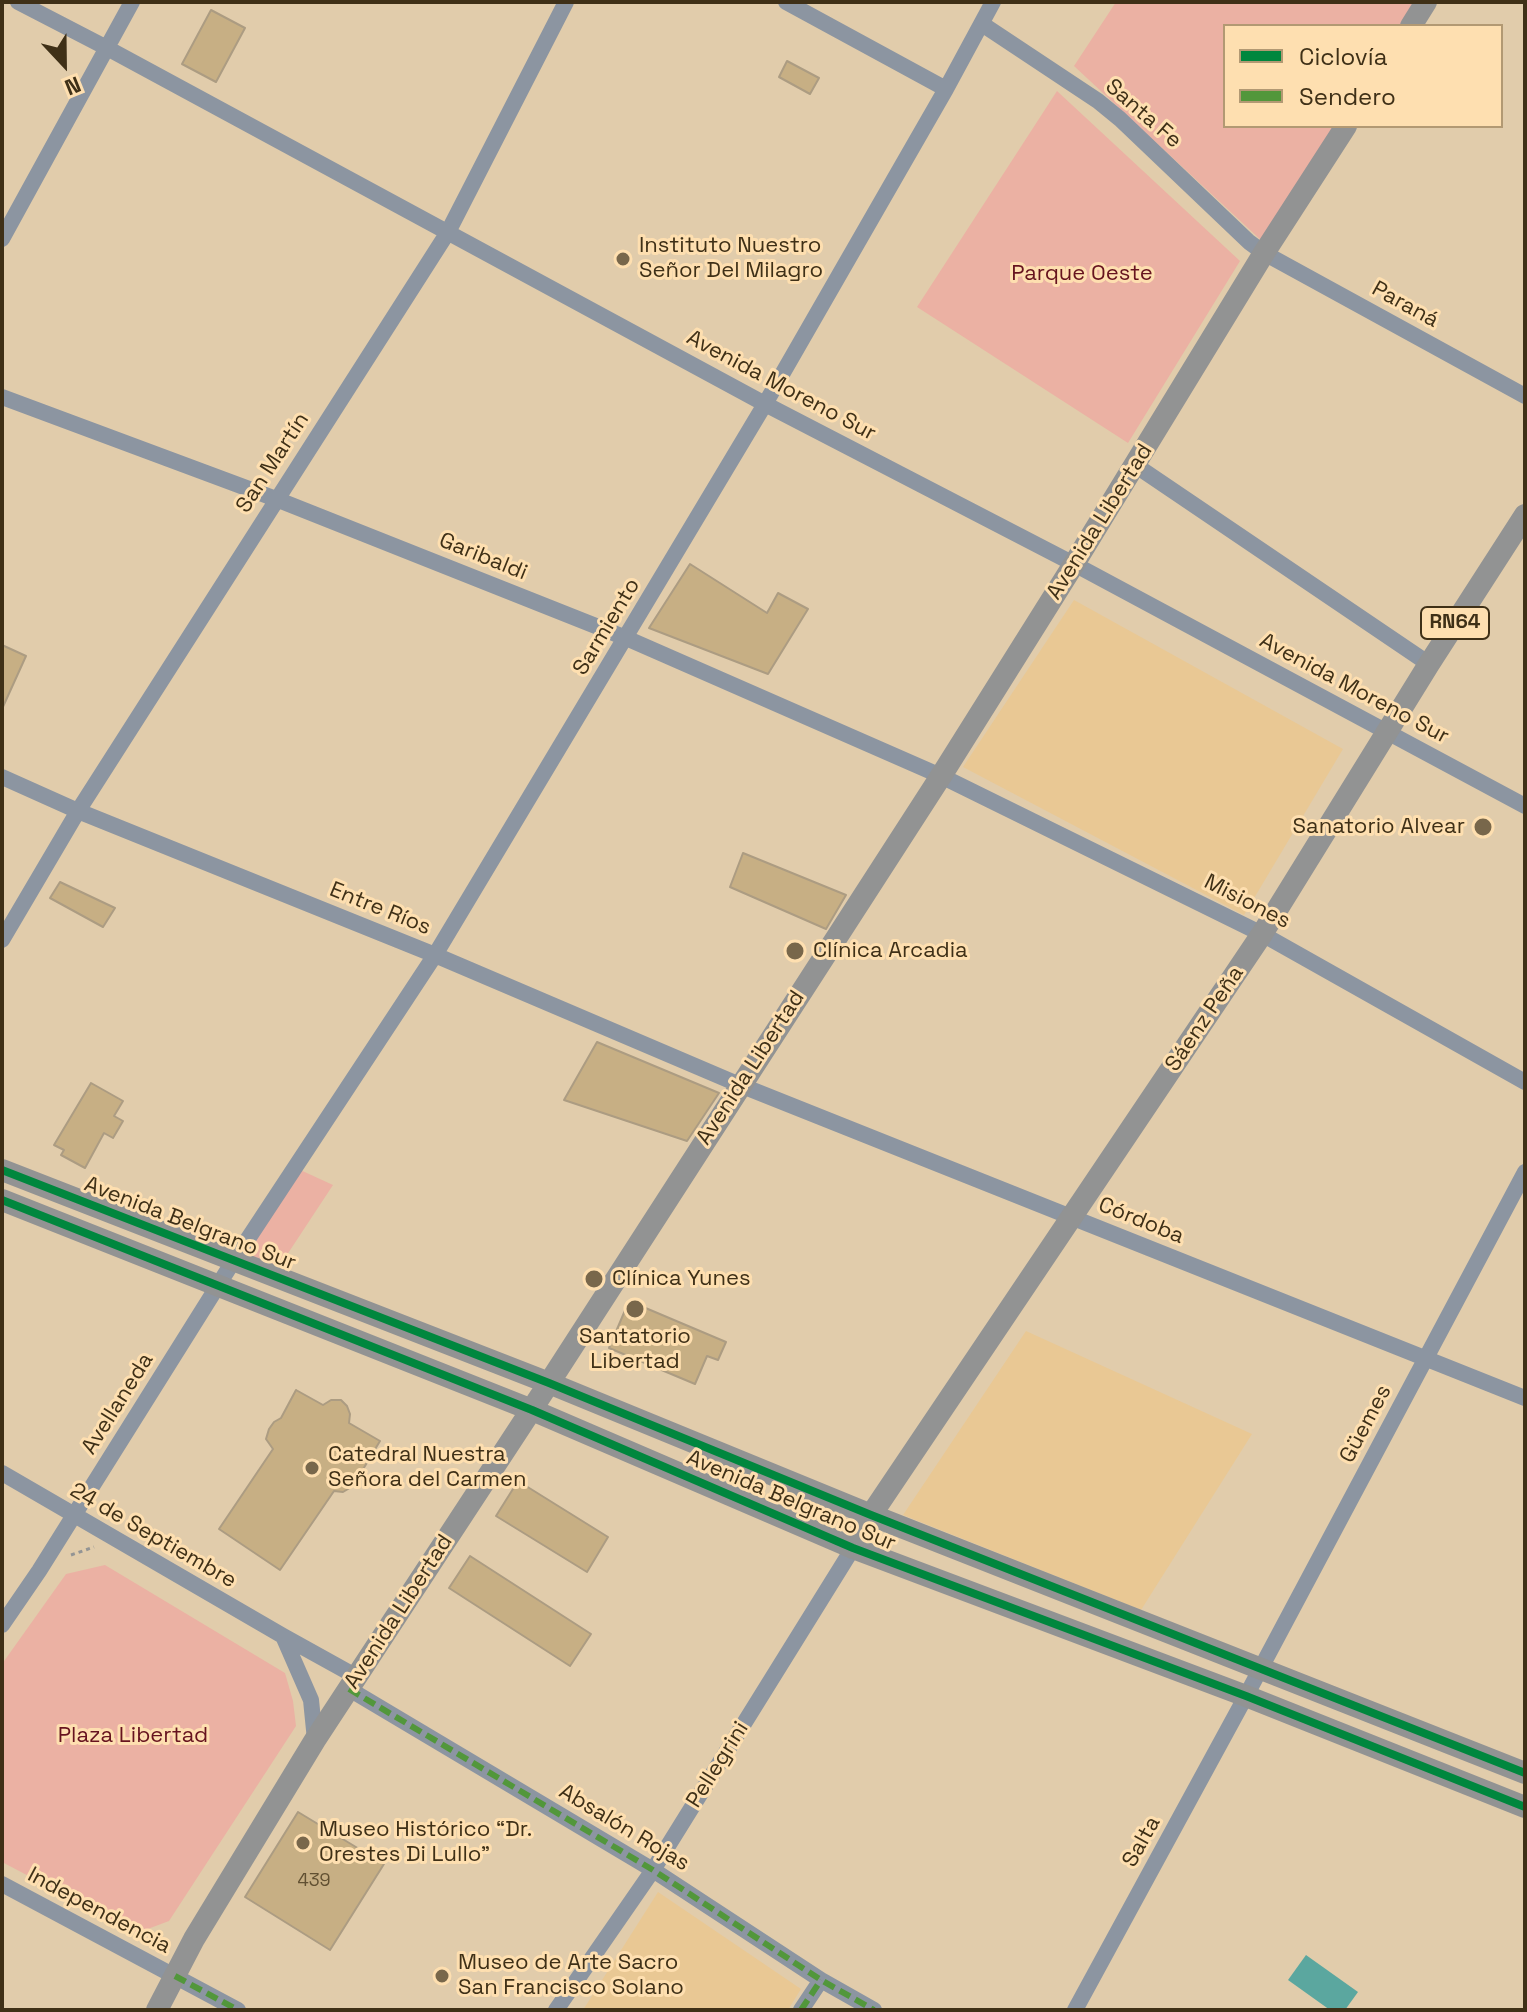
<!DOCTYPE html>
<html>
<head>
<meta charset="utf-8">
<style>
	body { margin:0 }
	#map { position:relative; width:1527px; height:2012px; overflow:hidden; background:#e1ccab; font-family:"Space Grotesk",sans-serif }
	canvas { display:block }
	.frame { position:absolute; inset:0; border:4px solid #3f3017; pointer-events:none }
	.legend { position:absolute; left:1223px; top:24px; width:280px; height:104px; box-sizing:border-box; background:#fedfb0; border:2px solid #b29973; margin:0; padding:10px 14px; list-style:none; font-size:24px; color:#3f3017 }
	.legend li { display:flex; align-items:center; gap:16px; height:40px }
	.legend b { width:40px; border:2px solid #b29973 }
	.north { position:absolute; left:24px; top:24px; width:80px; height:80px; -webkit-text-stroke:6px #fedfb0; paint-order:stroke; rotate:158deg; font-size:22px; font-weight:700; line-height:32px; text-align:center; color:#3f3017 }
	.north::after { content:''; display:block; margin:auto; width:28px; height:36px; background:#3f3017; clip-path:polygon(50% 0,100% 100%,50% 72%,0 100%) }
</style>
</head>
<body>
<div id="map">
<canvas width="1527" height="2012"></canvas>
<div class="frame"></div>
<ul class="legend">
<li><b style="height:10px;background:#00873e"></b>Ciclovía</li>
<li><b style="height:10px;background:#52973b"></b>Sendero</li>
</ul>
<div class="north">N</div>
</div>
<script>
const context = document.querySelector('canvas').getContext('2d');
context.lineJoin = 'round';
function paint(path, color) { context.fillStyle = color; context.fill(path, 'evenodd'); }
const shape = rows => new Path2D(rows.map(r => 'M' + r).join(''));
function trace(path, color, width, dash) { context.strokeStyle = color; context.lineWidth = width; context.lineCap = dash ? 'butt' : 'round'; context.setLineDash(dash || []); context.stroke(path); }
function label(font, color, halo, rows, align = 'center') {
  context.font = font + ' "Space Grotesk",sans-serif'; context.lineWidth = 6; context.setLineDash([]); context.textBaseline = 'middle'; context.strokeStyle = halo; context.fillStyle = color; for (const [text, x, y, turn = 0] of rows) {
    context.save(); context.translate(x, y); context.rotate((+turn || 0) * Math.PI / 180); context.textAlign = isNaN(turn) ? turn : align; if (halo) context.strokeText(text, 0, 0); context.fillText(text, 0, 0); context.restore();
  }
}
paint(shape([
	[1074,600,1343,749,1244,915,963,767],
	[1026,1331,1252,1434,1141,1610,903,1515],
	[658,1892,801,1989,788,2010,583,2010]
]), '#e9c894');
paint(shape([
	[1116,2,1419,2,1403,26,1225,26,1225,126,1339,126,1263,242,1074,66],
	[1057,91,1240,261,1128,443,917,307],
	[296,1168,333,1185,279,1267,243,1253],
	[105,1565,285,1673,293,1701,296,1726,169,1921,137,1933,2,1862,2,1664,66,1574]
]), '#ebb1a3');
paint(shape([
	[1306,1955,1358,1992,1345,2010,1330,2010,1288,1980]
]), '#5ba79f');
const building = shape([
	[211,10,245,28,216,82,182,64,211,10],
	[787,61,819,78,810,94,779,77,787,61],
	[690,564,767,613,778,593,808,609,768,674,649,628,690,564],
	[2,645,26,656,2,709,2,645],
	[743,853,846,895,826,929,730,887,743,853],
	[60,882,115,908,103,927,50,898,60,882],
	[597,1042,719,1093,687,1141,564,1100,597,1042],
	[91,1083,123,1101,114,1116,123,1121,113,1138,104,1133,85,1168,61,1155,64,1150,54,1145,91,1083],
	[629,1301,726,1342,718,1360,707,1356,695,1384,609,1348,629,1301],
	[296,1390,323,1405,331,1400,341,1400,347,1406,350,1414,349,1423,380,1441,353,1486,343,1492,334,1491,280,1570,219,1529,273,1449,266,1439,269,1429,274,1422,281,1418,296,1390],
	[518,1481,608,1537,587,1572,496,1516,518,1481],
	[470,1556,591,1634,570,1666,449,1588,470,1556],
	[298,1812,384,1864,330,1950,245,1897,298,1812]
]);
paint(building, '#c7af84');
trace(building, '#ac9c82', 2);
trace(shape([
	[71,1555,94,1547]
]), '#939494', 3, [4, 4]);
trace(shape([
	[18,2,107,48,765,404,1074,564,1525,806],
	[786,2,946,89],
	[982,24,1098,101,1120,119,1249,242,1264,253,1525,396],
	[2,239,132,2],
	[2,397,276,499,626,638,941,776,1262,934,1525,1082],
	[1135,465,1429,664],
	[2,777,78,811,435,955,740,1085,1525,1398],
	[2,940,78,811,448,232,566,2],
	[2,1473,283,1636,357,1677],
	[2,1625,39,1571,234,1260,435,955,765,404,946,89,993,2],
	[283,1636,311,1700,315,1740],
	[349,1689,653,1870,821,1980,874,2010],
	[2,1884,238,2010],
	[556,2010,653,1870,853,1548],
	[801,2010,821,1980],
	[1075,2010,1246,1696,1525,1172]
]), '#8c95a1', 16);
trace(shape([
	[1411,26,1426,2],
	[2,1170,549,1383,871,1515,1525,1773],
	[2,1200,532,1410,853,1548,1246,1696,1525,1807],
	[853,1548,871,1515,1262,934,1429,664,1525,515],
	[157,2010,194,1939,315,1740,549,1383,941,776,1074,564,1264,253,1346,126]
]), '#929393', 22);
trace(shape([
	[349,1689,653,1870,821,1980,874,2010],
	[175,1976,238,2010],
	[801,2010,821,1980]
]), '#52973b', 6, [12, 6]);
trace(shape([
	[2,1170,549,1383,871,1515,1525,1773],
	[2,1200,532,1410,853,1548,1246,1696,1525,1807]
]), '#00873e', 8);
for (const [x, y, r, color] of [
	[623,259,8,"#78674b"],
	[1483,827,10,"#78674b"],
	[795,951,10,"#78674b"],
	[594,1279,10,"#78674b"],
	[635,1309,10,"#78674b"],
	[312,1468,8,"#78674b"],
	[303,1843,8,"#78674b"],
	[442,1976,8,"#78674b"]
]) { const dot = new Path2D(); dot.arc(x, y, r, 0, 2 * Math.PI); context.fillStyle = color; context.fill(dot); trace(dot, '#fedfb0', 3); }
label('18px', '#615032', null, [
	["439",314,1881]
]);
for (const [x, y, w] of [
	[1455,623,68]
]) { const box = new Path2D(); box.roundRect(x - w / 2, y - 16, w, 32, 6); context.fillStyle = '#fedfb0'; context.fill(box); trace(box, '#3f3017', 2); }
label('bold 20px', '#3f3017', null, [
	["RN64",1455,623]
]);
label('22px', '#3f3017', '#fedfb0', [
	["Santa Fe",1143,114,41],
	["Paraná",1405,305,29],
	["Avenida Moreno Sur",781,386,28],
	["San Martín",273,463,-57],
	["Avenida Libertad",1100,522,-58],
	["Garibaldi",483,557,22],
	["Sarmiento",607,627,-59],
	["Avenida Moreno Sur",1354,689,28],
	["Misiones",1247,902,27],
	["Entre Ríos",380,909,22],
	["Sáenz Peña",1205,1019,-56],
	["Avenida Libertad",751,1068,-57],
	["Córdoba",1141,1221,22],
	["Avenida Belgrano Sur",190,1224,21],
	["Avellaneda",118,1404,-58],
	["Güemes",1366,1424,-62],
	["Avenida Belgrano Sur",791,1501,23],
	["24 de Septiembre",153,1536,30],
	["Avenida Libertad",399,1612,-57],
	["Pellegrini",718,1765,-58],
	["Absalón Rojas",624,1828,31],
	["Salta",1142,1842,-61],
	["Independencia",99,1911,28]
]);
label('22px', '#3f3017', '#fedfb0', [
	["Instituto Nuestro",639,246],
	["Señor Del Milagro",639,271],
	["Sanatorio Alvear",1465,827,"right"],
	["Clínica Arcadia",813,951],
	["Clínica Yunes",612,1279],
	["Santatorio",635,1337,"center"],
	["Libertad",635,1362,"center"],
	["Catedral Nuestra",328,1455],
	["Señora del Carmen",328,1480],
	["Museo Histórico “Dr.",319,1830],
	["Orestes Di Lullo”",319,1855],
	["Museo de Arte Sacro",458,1963],
	["San Francisco Solano",458,1988]
], 'left');
label('22px', '#66131f', '#fedfb0', [
	["Parque Oeste",1082,274],
	["Plaza Libertad",133,1736]
]);
</script>
</body>
</html>
